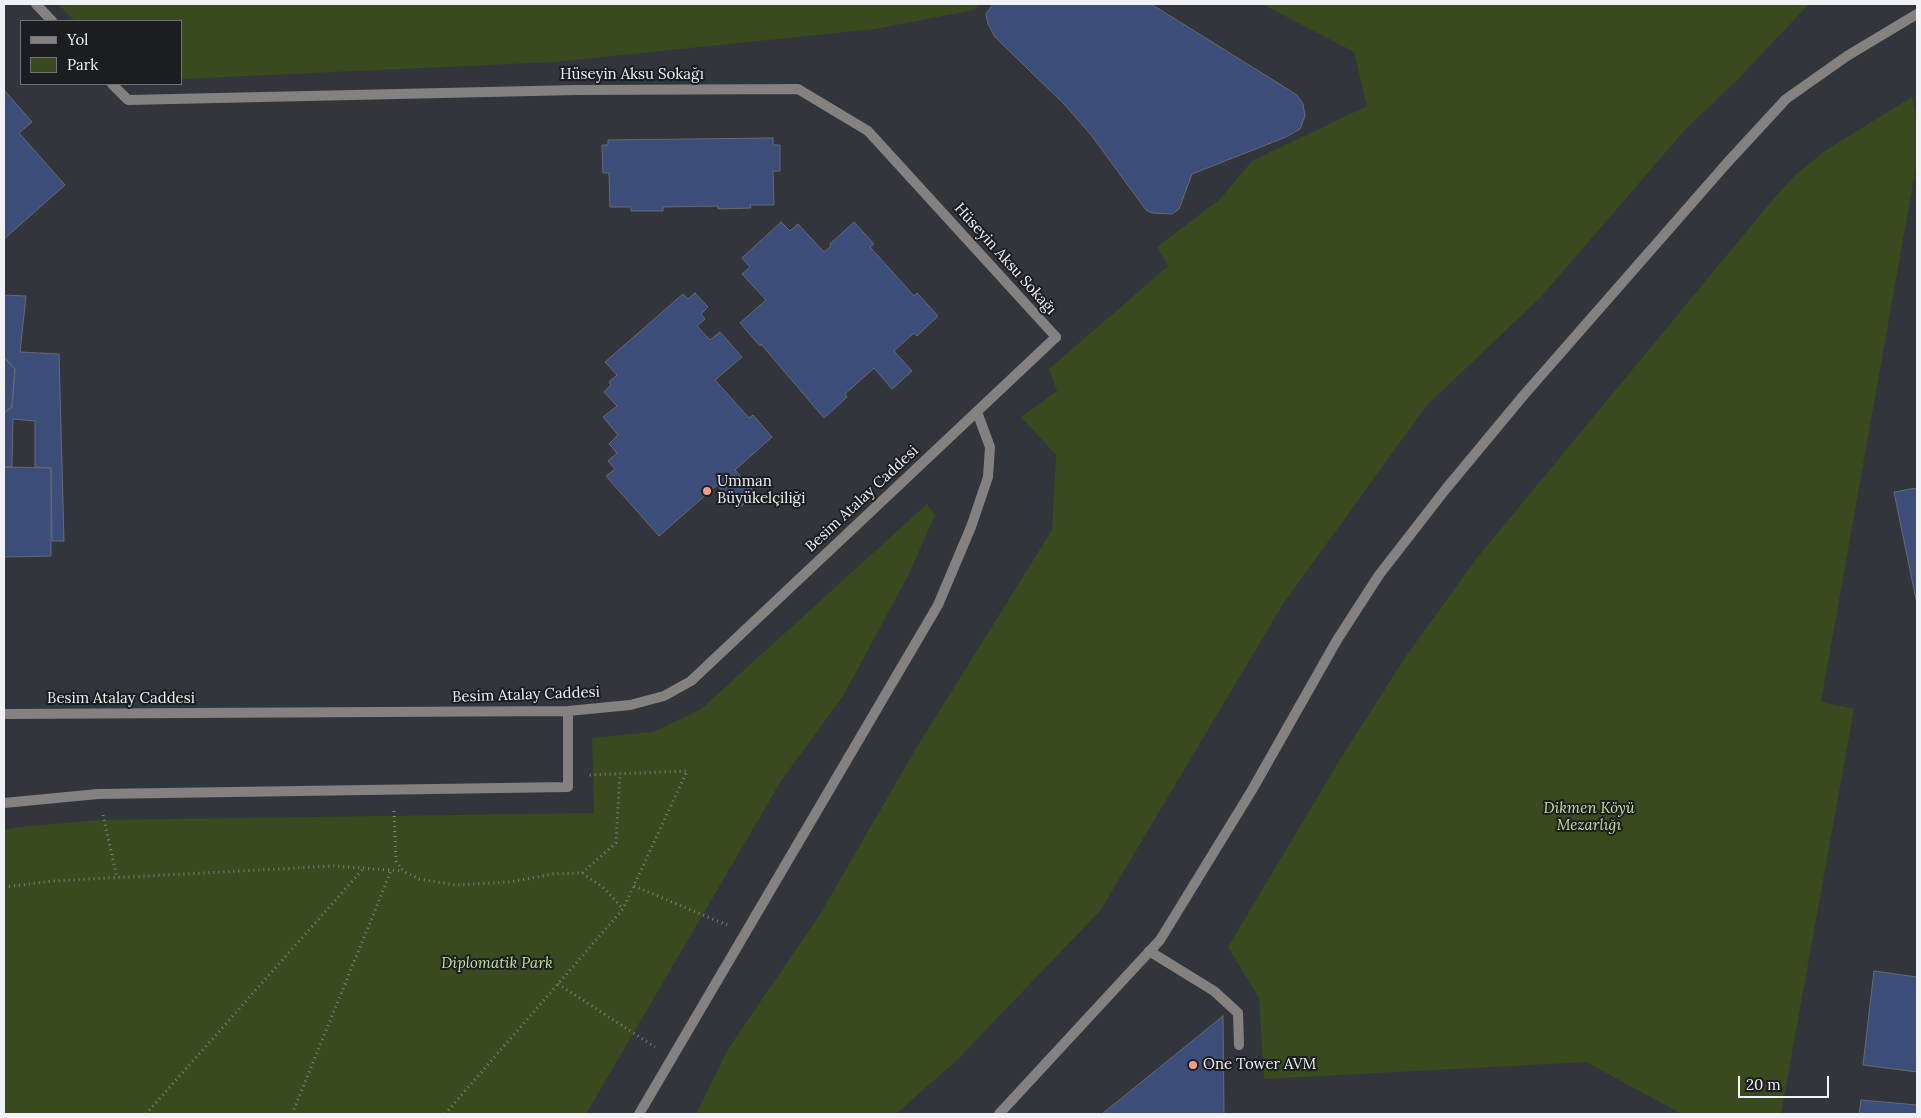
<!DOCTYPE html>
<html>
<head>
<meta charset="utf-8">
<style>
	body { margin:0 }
	#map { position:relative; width:1921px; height:1118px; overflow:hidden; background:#32353c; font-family:Lora,serif }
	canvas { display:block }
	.frame { position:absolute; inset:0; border:5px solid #f0f2f6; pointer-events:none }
	.legend { position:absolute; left:20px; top:20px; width:162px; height:65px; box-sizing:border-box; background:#1b1d20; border:1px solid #707276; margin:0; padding:6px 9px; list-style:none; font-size:15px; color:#f0f2f6 }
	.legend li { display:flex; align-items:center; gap:10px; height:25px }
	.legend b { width:25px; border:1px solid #707276 }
	.scale { position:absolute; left:1738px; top:1076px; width:91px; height:22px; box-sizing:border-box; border:2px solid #f0f2f6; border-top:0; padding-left:6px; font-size:15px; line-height:18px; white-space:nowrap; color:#f0f2f6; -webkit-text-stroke:4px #1b1d20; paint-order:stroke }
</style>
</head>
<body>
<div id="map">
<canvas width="1921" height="1118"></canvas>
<div class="frame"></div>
<ul class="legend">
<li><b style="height:6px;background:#858180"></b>Yol</li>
<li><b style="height:14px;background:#384a1e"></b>Park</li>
</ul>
<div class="scale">20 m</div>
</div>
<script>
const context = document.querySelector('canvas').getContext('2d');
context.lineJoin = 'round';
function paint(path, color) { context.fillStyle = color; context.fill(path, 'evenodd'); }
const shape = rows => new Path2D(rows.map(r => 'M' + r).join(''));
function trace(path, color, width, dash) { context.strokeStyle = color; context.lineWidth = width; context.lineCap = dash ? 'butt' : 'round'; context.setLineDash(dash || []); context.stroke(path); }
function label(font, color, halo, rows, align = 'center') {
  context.font = font + ' Lora,serif'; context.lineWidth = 4; context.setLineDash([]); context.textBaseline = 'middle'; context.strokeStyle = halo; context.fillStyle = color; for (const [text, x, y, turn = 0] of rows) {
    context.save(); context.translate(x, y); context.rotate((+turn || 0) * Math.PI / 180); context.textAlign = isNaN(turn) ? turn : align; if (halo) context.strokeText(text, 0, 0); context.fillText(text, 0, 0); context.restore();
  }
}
paint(shape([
	[58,4,979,4,974,10,875,29,554,62,181,79,181,21,75,21],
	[1262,4,1809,4,1740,77,1684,131,1540,298,1427,405,1283,604,1100,911,958,1059,896,1114,696,1114,728,1049,819,916,915,750,1052,530,1056,455,1021,417,1057,391,1049,369,1168,266,1157,247,1220,199,1252,161,1367,106,1354,52],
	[1912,97,1917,128,1917,161,1821,702,1854,709,1781,1114,1682,1114,1586,1062,1264,1079,1259,998,1228,947,1339,761,1406,656,1476,559,1774,198,1794,176,1826,150],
	[927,504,935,515,909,574,843,696,781,781,586,1114,4,1114,4,830,19,827,99,820,594,813,592,738,653,732,700,710]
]), '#384a1e');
const building = shape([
	[993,4,1151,4,1297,95,1303,104,1305,116,1300,129,1286,137,1192,174,1179,209,1172,214,1152,213,1146,210,1092,136,1064,104,995,37,988,24,986,14,993,4],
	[4,90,32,122,19,133,65,185,4,239,4,90],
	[773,138,773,145,780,145,780,171,773,171,774,205,750,205,751,208,718,209,718,206,663,207,663,211,631,211,631,207,610,207,609,173,603,173,602,145,608,145,608,140,773,138],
	[781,222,790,231,798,224,824,252,831,246,830,244,854,222,874,244,870,247,914,296,917,293,938,316,917,336,914,333,894,351,912,371,892,389,874,368,845,394,847,397,824,418,761,344,760,346,740,323,766,300,742,274,750,267,742,258,781,222],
	[695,293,708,307,701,314,705,319,697,326,710,340,720,332,742,357,715,380,749,418,753,415,772,437,735,470,756,494,738,509,717,485,659,536,606,476,615,469,608,461,617,453,609,444,618,435,603,417,617,406,604,392,611,385,609,382,617,375,605,362,683,294,688,299,695,293],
	[4,295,26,296,20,352,59,354,64,541,52,541,51,468,35,467,35,421,13,419,12,467,4,467,4,413,12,407,15,369,4,357,4,295],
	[4,357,15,369,12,407,4,413,4,357],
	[4,467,51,468,51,556,4,557,4,467],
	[1917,488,1917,604,1894,492,1917,488],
	[1874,971,1917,977,1917,1072,1863,1065,1874,971],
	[1223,1016,1224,1114,1102,1114,1223,1016],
	[1861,1100,1917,1105,1917,1114,1859,1114,1861,1100]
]);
paint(building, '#3d4d79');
trace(building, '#676a72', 1);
trace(shape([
	[394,811,396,861,403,871,419,879,455,885,510,882,553,874,582,873,604,888,623,909],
	[103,815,117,878],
	[582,873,616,843,620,774],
	[634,886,727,925],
	[4,887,53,881,334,866,403,871],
	[558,984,655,1047],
	[146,1114,363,869],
	[292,1114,391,871],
	[445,1114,623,909,687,771,589,775]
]), '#7e8186', 3, [1, 4]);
trace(shape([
	[1149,951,1214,991,1238,1013,1239,1045]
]), '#858180', 10);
trace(shape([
	[36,4,52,21],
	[112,84,128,100,577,90,798,89,868,131,1056,337]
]), '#858180', 10);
trace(shape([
	[4,714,568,711,630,705,664,696,691,681,1056,337],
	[4,803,98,794,568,787,568,711],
	[639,1114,938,605,971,527,988,477,990,447,977,412],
	[999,1114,1160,940,1252,790,1337,640,1379,575,1445,490,1523,396,1727,163,1786,99,1847,56,1917,14]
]), '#858180', 10);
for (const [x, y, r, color] of [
	[707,491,5,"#f49e86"],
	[1193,1065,5,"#f49e86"]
]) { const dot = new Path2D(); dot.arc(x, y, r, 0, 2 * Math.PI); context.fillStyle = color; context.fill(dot); trace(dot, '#1b1d20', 2); }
label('15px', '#f0f2f6', '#1b1d20', [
	["Hüseyin Aksu Sokağı",632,75],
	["Hüseyin Aksu Sokağı",1005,259,48],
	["Besim Atalay Caddesi",862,499,-43],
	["Besim Atalay Caddesi",526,695,-2],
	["Besim Atalay Caddesi",121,699]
]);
label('15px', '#f0f2f6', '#1b1d20', [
	["Umman",717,482],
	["Büyükelçiliği",717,499],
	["One Tower AVM",1203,1065]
], 'left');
label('italic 15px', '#c0e297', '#1b1d20', [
	["Dikmen Köyü",1589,809],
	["Mezarlığı",1589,826],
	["Diplomatik Park",497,964]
]);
</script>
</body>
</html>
